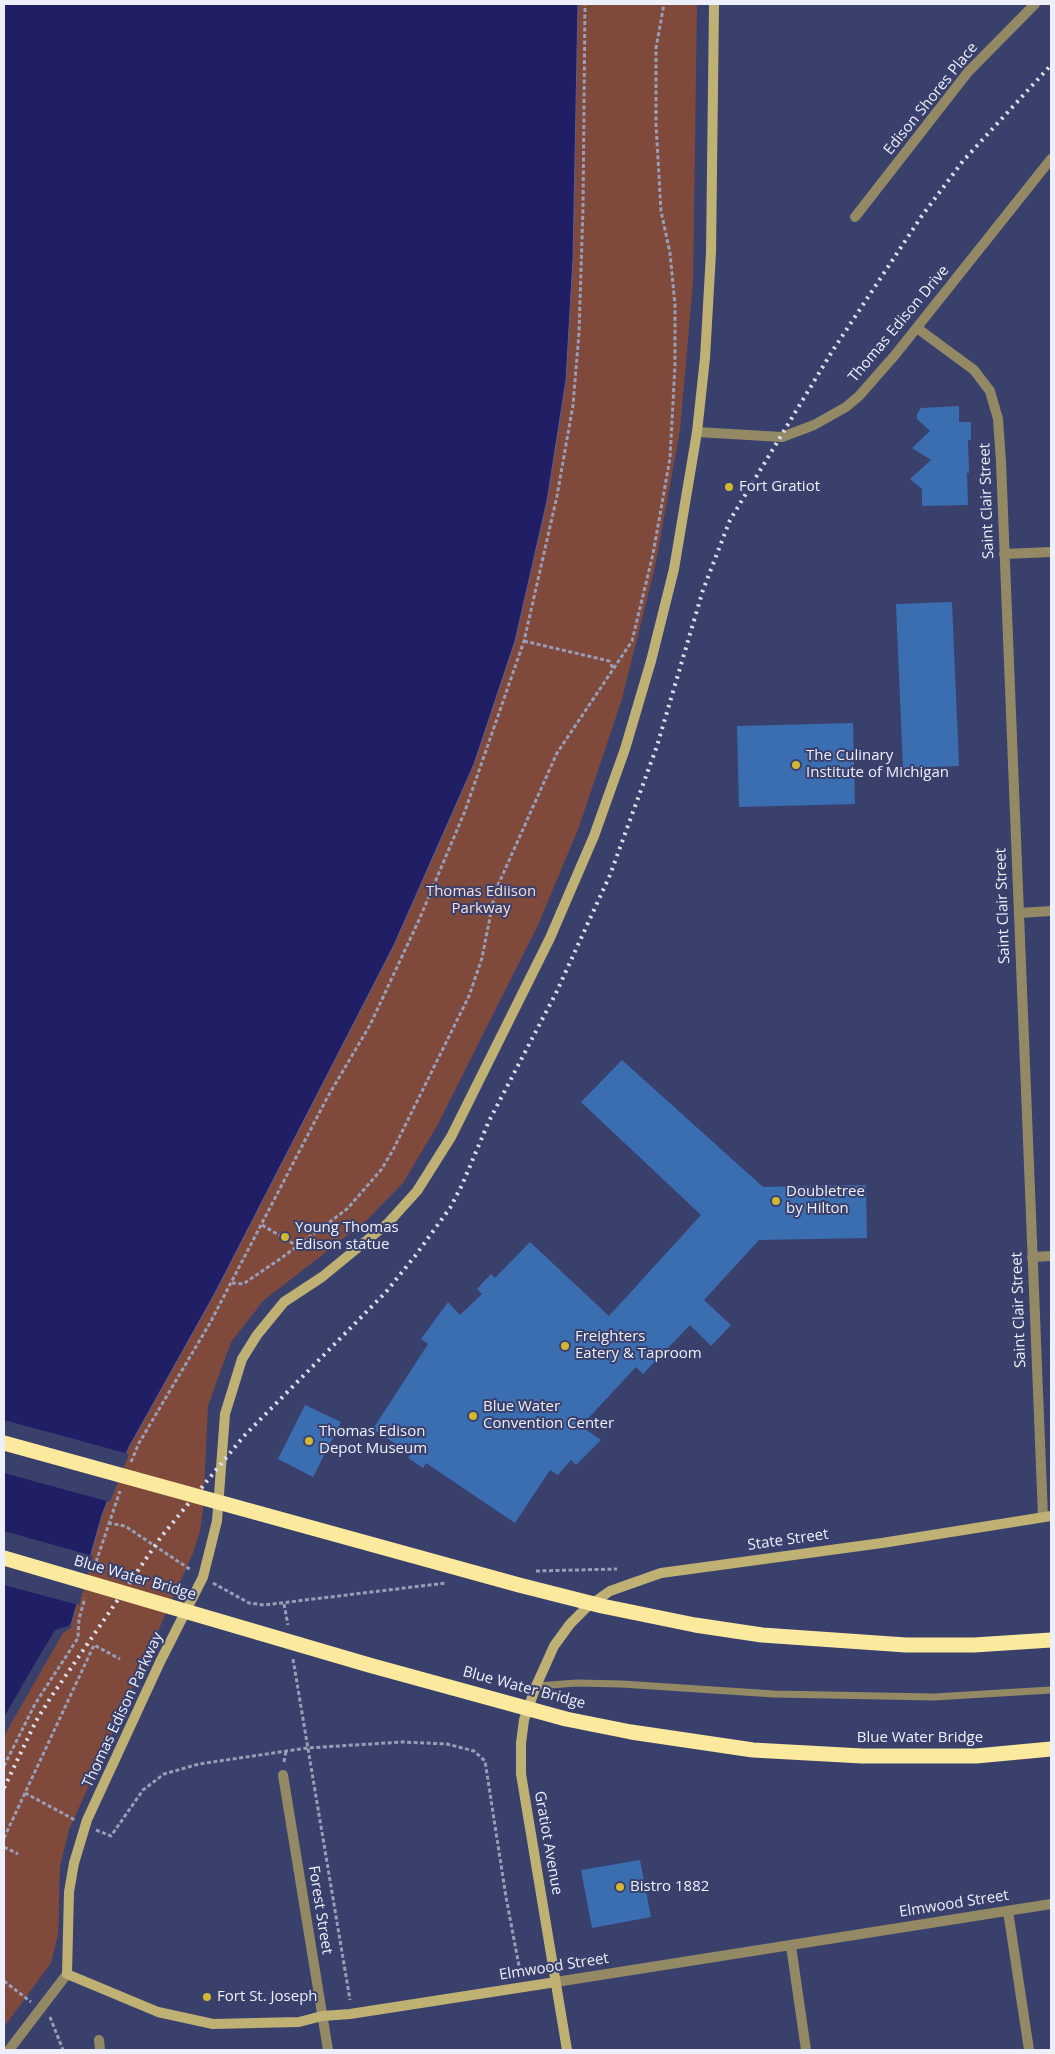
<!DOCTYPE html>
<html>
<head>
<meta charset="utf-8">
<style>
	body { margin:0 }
	#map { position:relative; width:1055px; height:2054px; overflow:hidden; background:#3a406c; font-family:"Open Sans",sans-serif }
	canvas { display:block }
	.frame { position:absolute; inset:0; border:5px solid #edeffa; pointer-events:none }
</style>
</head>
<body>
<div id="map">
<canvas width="1055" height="2054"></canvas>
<div class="frame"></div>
</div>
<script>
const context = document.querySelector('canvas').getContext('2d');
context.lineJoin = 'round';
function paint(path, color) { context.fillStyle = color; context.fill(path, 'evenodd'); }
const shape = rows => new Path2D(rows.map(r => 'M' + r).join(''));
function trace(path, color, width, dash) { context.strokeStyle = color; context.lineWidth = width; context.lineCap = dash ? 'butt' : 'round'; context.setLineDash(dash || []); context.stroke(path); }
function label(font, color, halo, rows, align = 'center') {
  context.font = font + ' "Open Sans",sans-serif'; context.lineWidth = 4; context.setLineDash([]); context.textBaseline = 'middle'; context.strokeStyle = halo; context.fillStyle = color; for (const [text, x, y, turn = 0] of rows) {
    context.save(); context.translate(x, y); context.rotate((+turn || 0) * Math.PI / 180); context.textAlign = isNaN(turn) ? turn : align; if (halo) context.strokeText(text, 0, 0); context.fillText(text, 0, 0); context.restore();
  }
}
paint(shape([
	[578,4,697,4,693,283,680,430,655,567,622,699,579,827,538,925,437,1126,403,1183,367,1220,263,1301,231,1342,208,1406,203,1511,200,1531,193,1553,69,1830,60,1866,58,1935,51,1963,4,2027,4,1734,61,1632,71,1625,102,1515,129,1448,394,945,474,764,515,641,547,501,566,380,573,259]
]), '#7f4a3b');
const water = shape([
	[4,4,578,4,573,259,566,380,547,501,515,641,474,764,394,945,215,1293,129,1447,102,1515,71,1625,61,1632,4,1734,4,4]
]);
paint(water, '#201f66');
trace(water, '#5e5d92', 1);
paint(shape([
	[4,1420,129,1454,110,1502,4,1473],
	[4,1531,93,1556,79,1605,4,1585],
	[71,1625,72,1627,63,1633,4,1736,4,1717,30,1672,55,1630]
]), '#3a406c');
paint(shape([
	[959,406,959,422,971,422,971,440,968,440,969,473,967,473,968,505,922,506,922,489,910,479,931,460,912,448,930,431,917,419,917,414,921,408],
	[952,602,959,766,903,768,896,604],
	[853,723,855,804,739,807,737,726],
	[622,1060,763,1187,866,1185,867,1238,759,1240,704,1300,731,1325,711,1346,690,1325,643,1374,636,1367,581,1426,601,1440,576,1465,571,1460,558,1475,550,1470,515,1523,426,1463,423,1468,408,1458,411,1454,373,1429,428,1344,421,1339,448,1302,460,1315,482,1294,477,1289,491,1274,495,1278,530,1242,609,1316,701,1215,581,1102],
	[305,1405,341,1422,313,1477,278,1459],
	[640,1860,651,1917,592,1928,581,1870]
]), '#3b6db1');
trace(shape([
	[524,641,609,661,613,668],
	[262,1225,297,1246],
	[232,1283,243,1284,280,1259,347,1209,381,1170,393,1150,469,996,482,958,495,892,557,753,632,641,653,554,670,458,675,365,675,305,670,253,661,211,656,124,656,48,664,4],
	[131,1462,139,1443,210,1323,327,1098,370,1025,419,920,465,811,524,641,557,496,573,405,579,333,583,208,585,4],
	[108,1523,125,1526,191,1570],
	[94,1568,120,1491],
	[536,1571,617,1569],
	[213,1583,249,1603,264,1605,446,1583],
	[284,1604,288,1625],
	[293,1659,350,2000],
	[284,1762,286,1751],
	[4,1766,35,1704,78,1638,79,1619,85,1598],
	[25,1793,75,1820],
	[96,1830,111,1836,143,1790,164,1774,199,1764,307,1748,402,1742,447,1744,474,1751,485,1761,506,1897,519,1966],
	[4,1838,94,1645,120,1659],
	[4,1847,18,1854],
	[4,1981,31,2002],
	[50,2017,63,2050]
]), '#999db7', 3, [4, 2.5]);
trace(shape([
	[536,1686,577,1683,622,1684,774,1694,934,1697,1051,1690]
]), '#938a65', 7);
trace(shape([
	[855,217,968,72,1035,4],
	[917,328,974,370,990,391,998,419,1001,462,1043,1517],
	[697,432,782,437,814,425,846,407,859,396,895,355,1051,159],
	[1004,554,1051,552],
	[1019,913,1051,911],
	[1032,1257,1051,1256],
	[283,1775,328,2050],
	[1008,1911,1029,2050],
	[791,1946,806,2050],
	[556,1982,1051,1904],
	[99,2040,100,2050],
	[9,2050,67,1974]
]), '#938a65', 10);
trace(shape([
	[556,1982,350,2014,322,2016,299,2022,213,2024,158,2012,67,1974,69,1892,74,1863,87,1820,160,1662,203,1577,217,1521,225,1414,242,1359,257,1335,284,1302,322,1277,388,1223,417,1191,451,1137,550,938,594,836,625,749,651,661,674,569,697,432,705,358,711,253,714,4],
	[567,2050,521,1774,521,1743,524,1720,536,1686,554,1646,570,1624,587,1607,610,1591,661,1573,882,1543,1051,1516]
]), '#bfb174', 10);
trace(shape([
	[4,1788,36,1721,51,1697,161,1537,244,1436,386,1292,415,1256,450,1208,462,1185,489,1121,556,993,610,875,657,746,703,590,730,520,833,350,921,217,963,161,1051,65]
]), '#dbddec', 4, [2.5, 5]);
trace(shape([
	[4,1443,519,1585,602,1606,695,1625,762,1635,906,1645,974,1645,1051,1640],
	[4,1558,369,1665,566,1719,631,1732,753,1750,862,1756,976,1756,1051,1749]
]), '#fbe99e', 15);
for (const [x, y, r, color] of [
	[729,487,5,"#d2b735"],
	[796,765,5,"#d2b735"],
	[776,1201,5,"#d2b735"],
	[285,1237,5,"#d2b735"],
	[565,1346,5,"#d2b735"],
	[473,1416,5,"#d2b735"],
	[309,1441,5,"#d2b735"],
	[620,1887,5,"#d2b735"],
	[207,1997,5,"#d2b735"]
]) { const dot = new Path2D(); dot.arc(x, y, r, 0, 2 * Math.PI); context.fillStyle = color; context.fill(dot); trace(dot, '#3a406c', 2); }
label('15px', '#edeffa', '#3a406c', [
	["Edison Shores Place",931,99,-51],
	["Thomas Edison Drive",899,324,-50],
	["Saint Clair Street",987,501,-92],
	["Saint Clair Street",1003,906,-92],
	["Saint Clair Street",1019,1310,-92],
	["State Street",788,1540,-8],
	["Blue Water Bridge",135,1578,16],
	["Blue Water Bridge",524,1688,15],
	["Thomas Edison Parkway",123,1710,-65],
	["Blue Water Bridge",920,1738],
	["Gratiot Avenue",548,1843,80],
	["Elmwood Street",954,1904,-9],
	["Forest Street",320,1910,81],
	["Elmwood Street",554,1967,-9]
]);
label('15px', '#edeffa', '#3a406c', [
	["Fort Gratiot",739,487],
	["The Culinary",806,756],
	["Institute of Michigan",806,773],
	["Doubletree",786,1192],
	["by Hilton",786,1209],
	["Young Thomas",295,1228],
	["Edison statue",295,1245],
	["Freighters",575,1337],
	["Eatery & Taproom",575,1354],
	["Blue Water",483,1407],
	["Convention Center",483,1424],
	["Thomas Edison",319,1432],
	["Depot Museum",319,1449],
	["Bistro 1882",630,1887],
	["Fort St. Joseph",217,1997]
], 'left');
label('15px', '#f7ded6', '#3a406c', [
	["Thomas Ediison",481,892],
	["Parkway",481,909]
]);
</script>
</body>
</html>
